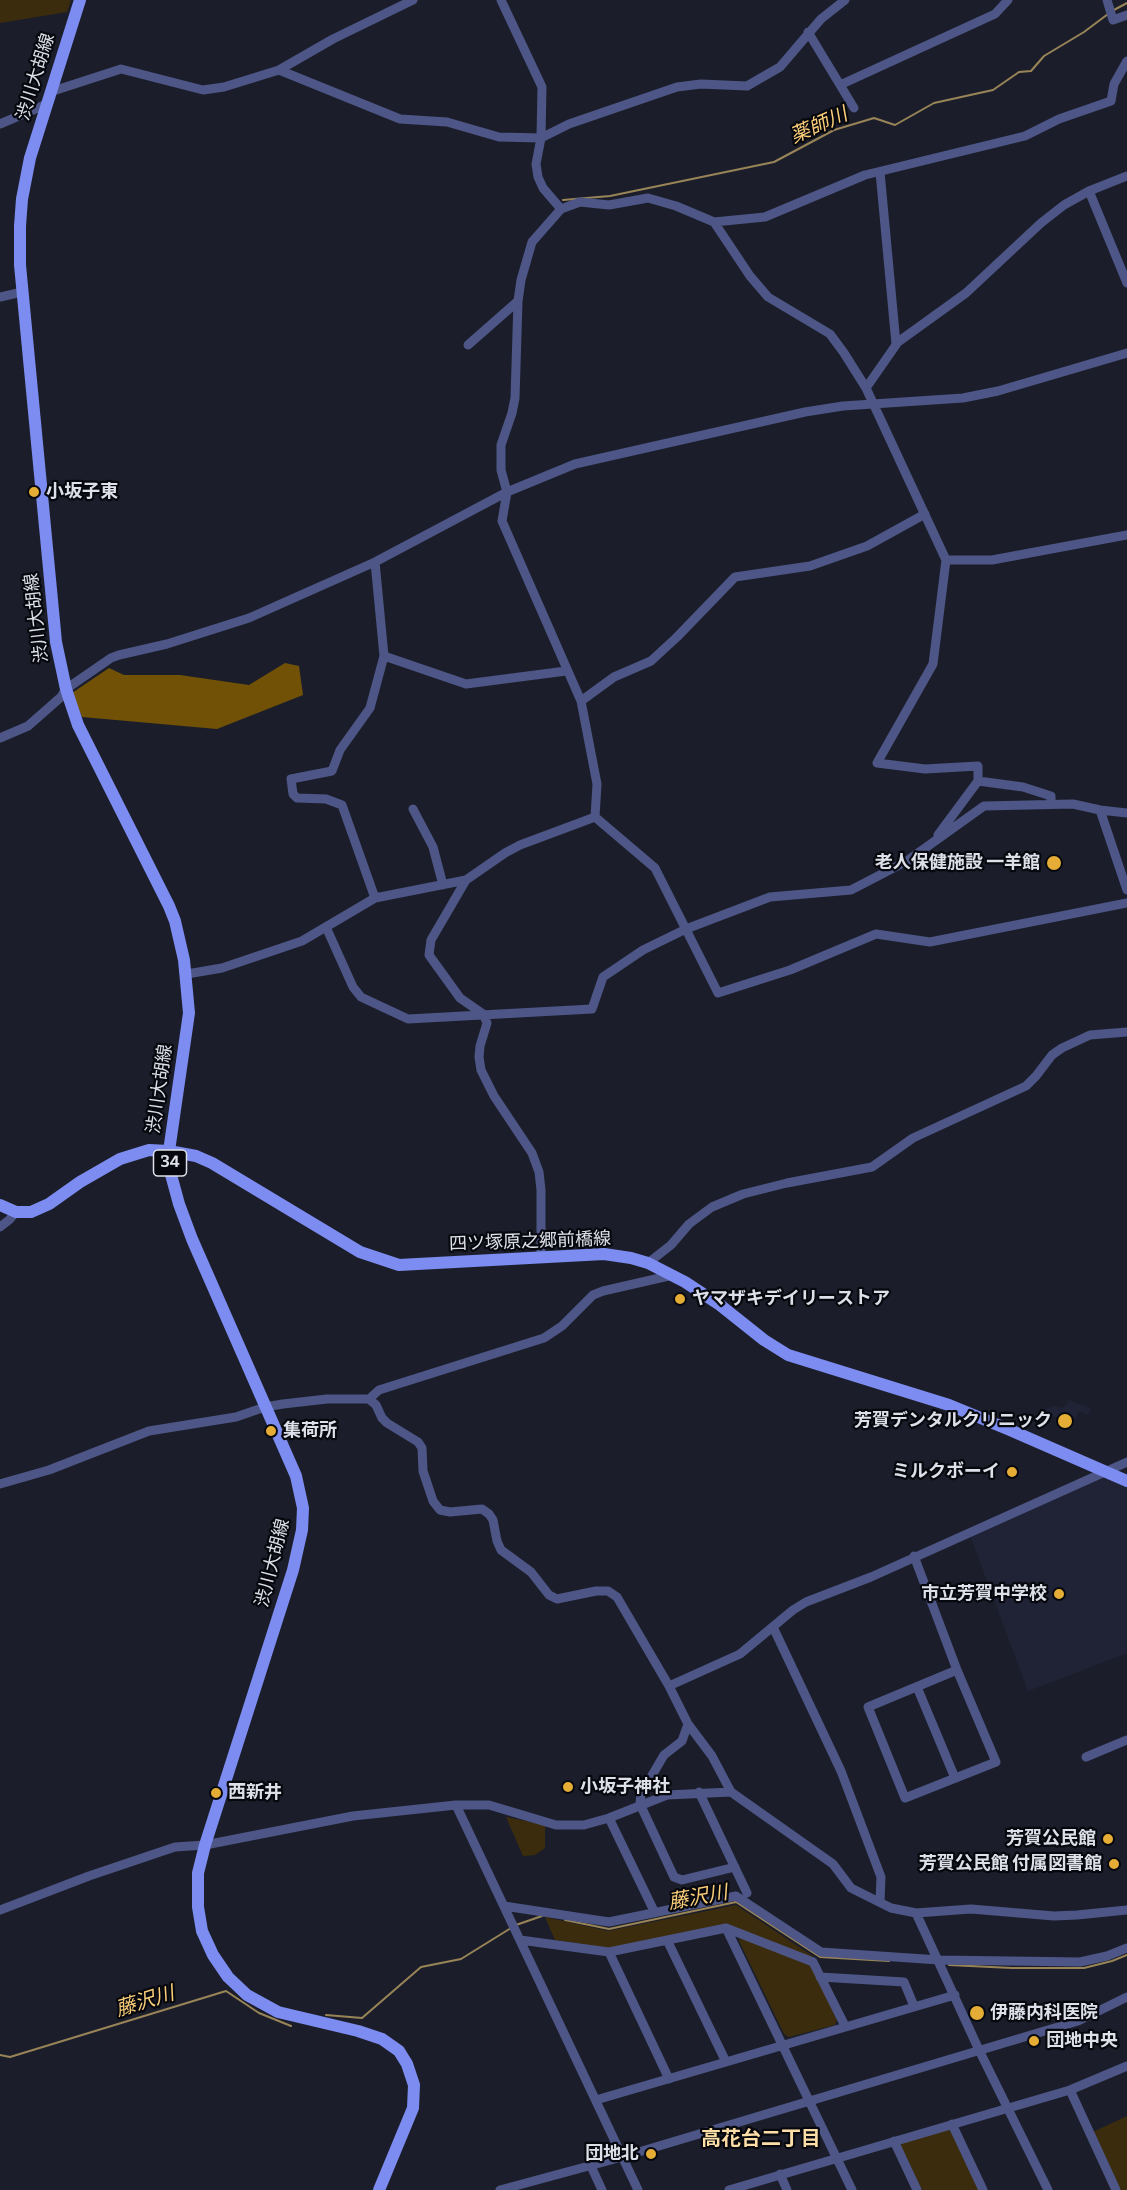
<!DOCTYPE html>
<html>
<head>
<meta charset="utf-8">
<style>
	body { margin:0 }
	canvas { display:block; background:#1b1e2a }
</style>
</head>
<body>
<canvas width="1127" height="2190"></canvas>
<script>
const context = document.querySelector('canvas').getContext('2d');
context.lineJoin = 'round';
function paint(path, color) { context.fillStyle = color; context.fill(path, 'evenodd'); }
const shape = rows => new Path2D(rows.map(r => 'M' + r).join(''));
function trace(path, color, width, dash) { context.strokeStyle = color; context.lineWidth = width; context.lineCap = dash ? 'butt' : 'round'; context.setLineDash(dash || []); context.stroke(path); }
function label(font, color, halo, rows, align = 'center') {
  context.font = font + ' Bitter,"Noto Sans JP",serif'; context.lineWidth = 4.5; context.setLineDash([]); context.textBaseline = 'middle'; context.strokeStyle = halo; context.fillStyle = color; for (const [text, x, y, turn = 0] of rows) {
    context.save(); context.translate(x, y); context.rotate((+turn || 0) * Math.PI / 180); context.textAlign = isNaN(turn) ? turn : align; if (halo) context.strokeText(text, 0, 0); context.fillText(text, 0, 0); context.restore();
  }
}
paint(shape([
	[1069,1400,1091,1409,1088,1415,1079,1411,1072,1424,1041,1411,1054,1406,1063,1408],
	[1104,1476,1127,1486,1127,1653,1028,1691,970,1535]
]), '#202336');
paint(shape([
	[0,0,71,0,67,12,0,23],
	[506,1817,545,1825,545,1848,535,1855,523,1856],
	[736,1905,814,1957,813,1959,726,1924,609,1948,555,1940,545,1917,608,1931],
	[742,1938,811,1964,837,2020,835,2025,789,2037,784,2034,740,1943,739,1939],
	[1127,2116,1127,2190,1121,2190,1093,2132],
	[946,2129,950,2130,979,2190,922,2190,901,2147,901,2143]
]), '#3b2c0d');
paint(shape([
	[285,663,299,666,303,695,217,729,82,717,72,693,109,668,124,675,180,675,249,685]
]), '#705105');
trace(shape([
	[1112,11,1127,3],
	[563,200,610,196,774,162,834,130,874,118,895,125,934,103,993,90,1019,72,1031,71,1044,56,1084,32,1108,14],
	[565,1920,609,1929,736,1902,820,1957,889,1961],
	[516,1925,542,1916],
	[949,1965,1012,1968,1084,1968,1112,1961,1127,1955],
	[326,2015,362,2018,421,1967,461,1959,511,1928],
	[0,2055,10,2057,226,1991,259,2013,291,2026]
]), '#988457', 2);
trace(shape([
	[501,0,542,87,541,138,536,164,538,177,543,188,561,209],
	[1107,0,1113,20,1127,15],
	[808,32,854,108],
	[279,70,400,119,447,122,499,137,541,138,569,124,677,87,701,84,747,86,780,67,821,19,845,0],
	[840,85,995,14,1008,0],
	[50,92,121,69,203,90,224,87,279,70,333,39,413,0],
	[0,124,47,104],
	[880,172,896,344],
	[1089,191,1127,283],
	[714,222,750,276,768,297,830,334,844,353,866,388,946,560,933,664,877,763,925,769,978,766,978,781,938,835],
	[0,297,22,292],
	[468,345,518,301],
	[866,388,898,342,966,293,1041,223,1064,205,1089,191,1127,176],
	[946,560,992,560,1127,535],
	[384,656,466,684,566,671],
	[581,701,614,677,651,661,677,637,735,577,810,566,867,546,925,514],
	[0,738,28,726,61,697,66,689,111,658,119,655,167,644,249,618,375,562,507,492,575,464,805,412,843,406,963,398,998,391,1127,353],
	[978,781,1023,787,1051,796,1051,803],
	[413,809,433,847,443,885],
	[1100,810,1127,890],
	[595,817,597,784,581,701,502,521,507,492,501,470,501,445,512,413,515,398,518,301,521,280,532,242,561,209,580,202,609,205,648,198,676,206,714,222,765,217,865,175,1025,136,1059,119,1111,101,1114,84,1127,61],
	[595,817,655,868,718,993,790,970,876,934,930,942,1127,903],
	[466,880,431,940,429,955,460,998,483,1014,487,1023,480,1046,479,1057,481,1070,494,1096,532,1153,539,1172,541,1190,541,1258],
	[375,898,342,805,326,799,297,798,293,794,291,779,332,771,340,750,370,708,384,656,375,562],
	[326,927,353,987,361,997,408,1019,592,1009,603,977,643,950,686,929,770,897,851,890,907,861,984,806,1073,804,1100,810,1127,813],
	[187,974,222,968,302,941,375,898,466,880,505,853,520,845,595,817],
	[0,1227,9,1220,16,1212],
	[648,1263,671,1245,689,1224,712,1207,743,1194,787,1183,872,1167,913,1138,1026,1086,1036,1076,1052,1055,1062,1048,1090,1035,1127,1032],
	[369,1399,379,1390,544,1338,562,1326,593,1295,603,1291,673,1275],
	[0,1484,49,1470,149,1431,236,1417,265,1407,283,1404,327,1399,369,1399,376,1405,382,1418,387,1423,418,1442,422,1448,423,1471,433,1501,440,1510,450,1512,482,1509,489,1514,493,1520,497,1541,501,1550,531,1572,549,1595,557,1599,596,1591,608,1591,617,1597,669,1686,688,1724,712,1756,731,1792,833,1864,851,1888,891,1908,916,1913,971,1909,1054,1916,1077,1915,1127,1910],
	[914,1556,957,1670],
	[773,1627,841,1771,881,1877,880,1902],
	[957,1670,996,1762,905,1798,868,1707,957,1670],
	[669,1686,740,1654,793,1610,806,1602,871,1577,1127,1462],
	[917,1687,955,1778],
	[688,1724,682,1741,664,1755,654,1772,641,1794,640,1804,674,1877,682,1880,735,1867],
	[1086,1757,1127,1740],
	[699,1792,747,1893],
	[456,1805,638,2190],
	[609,1818,655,1913],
	[504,1906,609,1922,736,1896,821,1952,939,1960,1080,1962,1107,1956,1127,1948],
	[0,1910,89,1876,175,1847,205,1845,353,1816,456,1805,489,1805,556,1825,584,1825,609,1818,667,1795,731,1792],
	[916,1913,979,2050,1048,2190],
	[726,1928,813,1962,845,2026],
	[520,1940,609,1952,726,1928,852,2190],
	[667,1940,726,2062],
	[609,1952,669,2079],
	[820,1977,904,1982,914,2006],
	[1070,2090,1116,2190],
	[596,2100,955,1995],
	[952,2124,983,2190],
	[894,2141,917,2190],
	[591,2166,602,2190],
	[780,2174,787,2190],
	[500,2190,622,2157,1078,2021,1127,1997],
	[729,2190,1070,2090,1127,2066]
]), '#4d5686', 9);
trace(shape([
	[80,0,30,158,22,199,20,226,20,265,56,642,66,689,78,725,169,906,175,921,184,960,189,1013,169,1151,170,1171,179,1204,192,1239,296,1476,303,1508,302,1530,293,1570,205,1845,198,1873,198,1907,202,1931,213,1955,228,1977,247,1995,278,2012,358,2031,382,2039,399,2051,407,2064,414,2085,413,2108,379,2190],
	[0,1205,16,1212,31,1212,49,1204,80,1182,120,1159,149,1150,169,1151,196,1156,212,1163,360,1252,399,1265,604,1254,631,1258,648,1263,685,1282,720,1305,764,1340,788,1355,949,1405,1010,1430,1127,1481]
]), '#7d8cf1', 12);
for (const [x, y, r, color] of [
	[34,492,6,"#e5ad35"],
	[1054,863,8,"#e5ad35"],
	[680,1299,6,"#e5ad35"],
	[1065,1421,8,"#e5ad35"],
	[271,1431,6,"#e5ad35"],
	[1012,1472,6,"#e5ad35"],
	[1059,1594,6,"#e5ad35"],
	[568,1787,6,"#e5ad35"],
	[216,1793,6,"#e5ad35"],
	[1108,1839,6,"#e5ad35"],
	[1114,1864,6,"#e5ad35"],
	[977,2013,8,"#e5ad35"],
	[1034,2041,6,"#e5ad35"],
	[651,2154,6,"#e5ad35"]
]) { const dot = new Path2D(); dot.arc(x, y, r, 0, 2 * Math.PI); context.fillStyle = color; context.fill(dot); trace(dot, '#07080e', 2); }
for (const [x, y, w] of [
	[170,1163,33]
]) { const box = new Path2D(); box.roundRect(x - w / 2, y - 13, w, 26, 4.5); context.fillStyle = '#07080e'; context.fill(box); trace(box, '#dde0e9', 1.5); }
label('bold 16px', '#dde0e9', null, [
	["34",170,1163]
]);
label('18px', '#dde0e9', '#07080e', [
	["渋川大胡線",36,77,-73],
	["渋川大胡線",37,618,-97],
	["渋川大胡線",160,1089,-82],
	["四ツ塚原之郷前橋線",530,1242,-2],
	["渋川大胡線",273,1563,-76]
]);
label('bold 18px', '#dde0e9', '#07080e', [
	["小坂子東",46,492],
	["老人保健施設 一羊館",1040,863,"right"],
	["ヤマザキデイリーストア",692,1299],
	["芳賀デンタルクリニック",1052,1421,"right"],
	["集荷所",283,1431],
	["ミルクボーイ",1000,1472,"right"],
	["市立芳賀中学校",1047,1594,"right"],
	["小坂子神社",580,1787],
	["西新井",228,1793],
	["芳賀公民館",1096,1839,"right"],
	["芳賀公民館 付属図書館",1102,1864,"right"],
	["伊藤内科医院",990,2013],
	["団地中央",1046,2041],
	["団地北",639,2154,"right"]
], 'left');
label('italic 20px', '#fbce79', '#07080e', [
	["薬師川",819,126,-24],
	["藤沢川",698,1898,-10],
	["藤沢川",145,2002,-17]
]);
label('bold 20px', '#fddea6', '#07080e', [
	["高花台二丁目",761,2139]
]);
</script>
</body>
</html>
